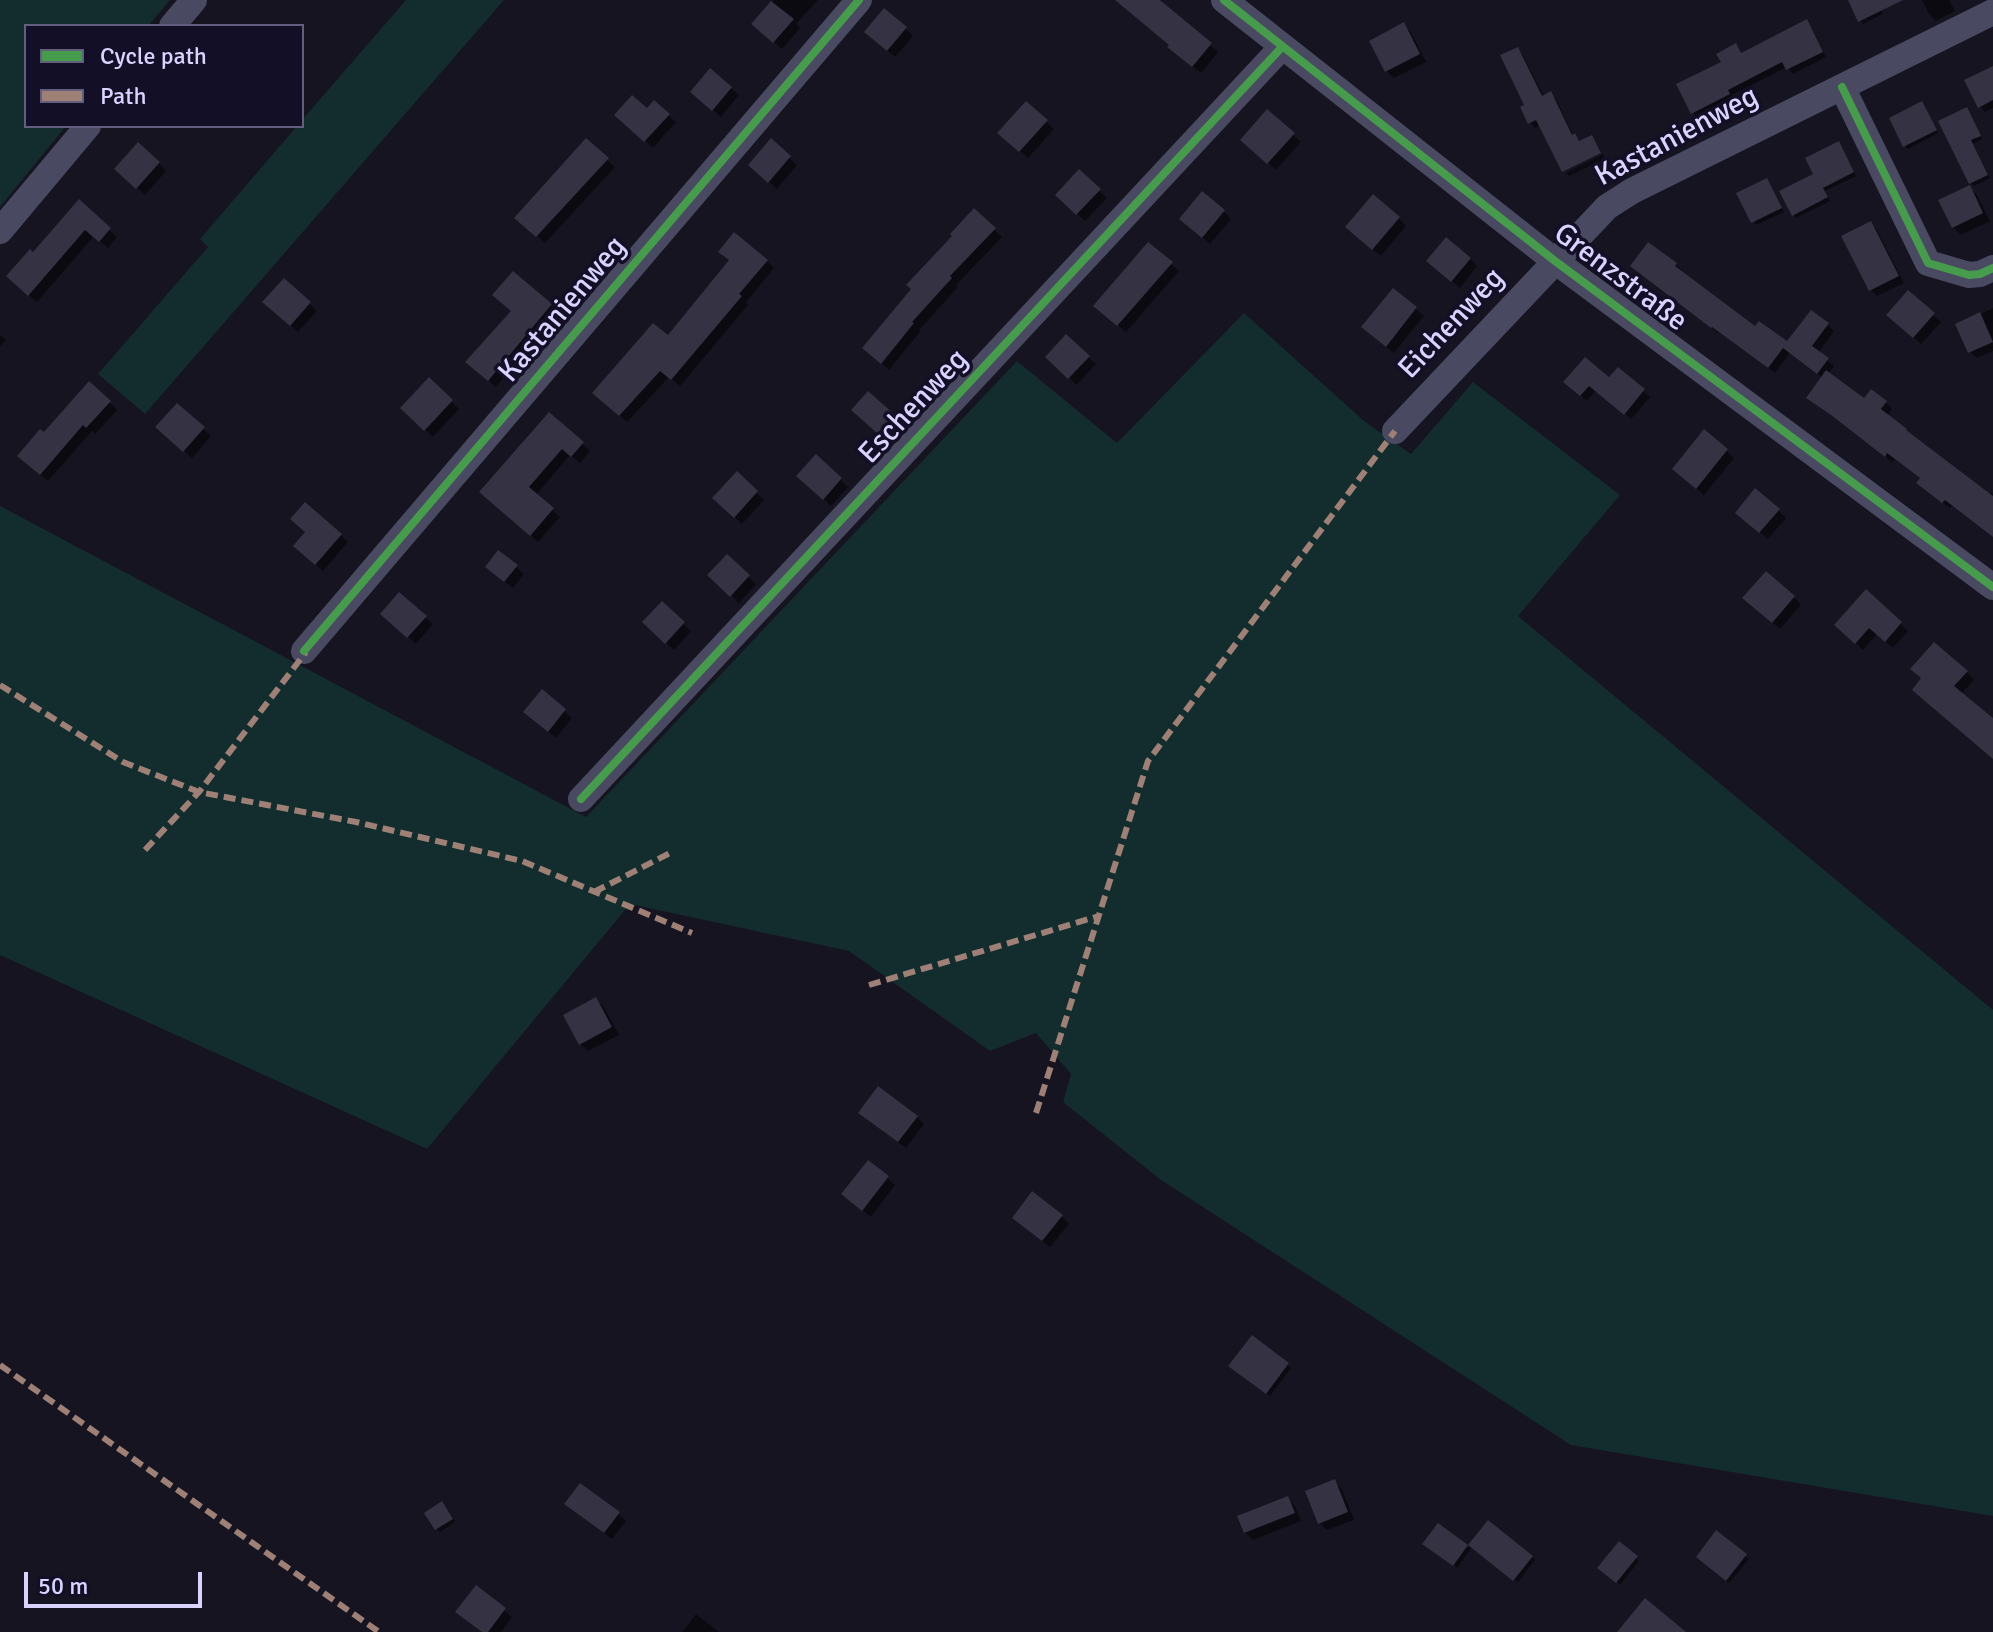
<!DOCTYPE html>
<html>
<head>
<meta charset="utf-8">
<style>
	body { margin:0 }
	#map { position:relative; width:1993px; height:1632px; overflow:hidden; background:#161421; font-family:Signika,sans-serif }
	canvas { display:block }
	.legend { position:absolute; left:24px; top:24px; width:280px; height:104px; box-sizing:border-box; background:#130f26; border:2px solid #625e7d; margin:0; padding:10px 14px; list-style:none; font-size:24px; color:#d9d4ff }
	.legend li { display:flex; align-items:center; gap:16px; height:40px }
	.legend b { width:40px; border:2px solid #625e7d }
	.scale { position:absolute; left:24px; top:1572px; width:178px; height:36px; box-sizing:border-box; border:4px solid #d9d4ff; border-top:0; padding-left:10px; font-size:24px; line-height:28px; white-space:nowrap; color:#d9d4ff; -webkit-text-stroke:6px #130f26; paint-order:stroke }
</style>
</head>
<body>
<div id="map">
<canvas width="1993" height="1632"></canvas>
<ul class="legend">
<li><b style="height:10px;background:#469c4c"></b>Cycle path</li>
<li><b style="height:10px;background:#9e8076"></b>Path</li>
</ul>
<div class="scale">50 m</div>
</div>
<script>
const context = document.querySelector('canvas').getContext('2d');
context.lineJoin = 'round';
function paint(path, color) { context.fillStyle = color; context.fill(path, 'evenodd'); }
const shape = rows => new Path2D(rows.map(r => 'M' + r).join(''));
function trace(path, color, width, dash) { context.strokeStyle = color; context.lineWidth = width; context.lineCap = dash ? 'butt' : 'round'; context.setLineDash(dash || []); context.stroke(path); }
function label(font, color, halo, rows, align = 'center') {
  context.font = font + ' Signika,sans-serif'; context.lineWidth = 7; context.setLineDash([]); context.textBaseline = 'middle'; context.strokeStyle = halo; context.fillStyle = color; for (const [text, x, y, turn = 0] of rows) {
    context.save(); context.translate(x, y); context.rotate((+turn || 0) * Math.PI / 180); context.textAlign = isNaN(turn) ? turn : align; if (halo) context.strokeText(text, 0, 0); context.fillText(text, 0, 0); context.restore();
  }
}
paint(shape([
	[0,0,170,0,148,26,26,26,26,126,66,126,0,207],
	[406,0,504,0,145,414,98,374,208,247,200,239,297,126,302,126,302,120],
	[1244,313,1364,421,1411,454,1473,382,1620,495,1518,616,1993,1010,1993,1516,1571,1445,1161,1180,1063,1102,1071,1074,1036,1033,990,1051,849,951,630,904,427,1149,0,955,0,506,586,817,1017,361,1117,443]
]), '#132c2d');
paint(shape([
	[774,0,818,0,796,24,800,28,782,49,754,24],
	[1117,0,1161,0,1173,11,1172,13,1218,52,1201,73,1177,54,1171,45],
	[1850,0,1877,0,1883,14,1863,24],
	[1922,0,1949,0,1955,11,1936,21,1929,14],
	[1806,22,1811,27,1826,57,1793,74,1787,67,1732,95,1734,100,1698,118,1693,113,1736,46,1742,54],
	[1404,25,1411,32,1426,62,1394,78,1386,71],
	[905,28,913,36,895,57,874,40],
	[1517,49,1523,55,1544,97,1550,94,1556,99,1573,135,1581,142,1592,137,1601,151,1563,169,1541,125,1535,128,1530,123],
	[1993,68,1993,108,1985,112,1979,106],
	[731,88,739,95,721,117,700,99],
	[1925,107,1938,133,1908,149,1905,145],
	[647,111,668,115,676,122,653,148,624,122],
	[1268,112,1301,142,1276,170,1250,147],
	[1969,113,1982,139,1973,144,1990,178,1974,186,1971,183],
	[1046,122,1054,129,1028,158,1008,140],
	[771,141,797,165,777,189,758,172],
	[1842,147,1856,176,1825,191,1830,201,1796,218,1793,214,1815,175],
	[1603,154,1605,159,1569,176,1566,173],
	[607,160,615,167,545,243,524,225],
	[159,163,166,171,145,195,124,176],
	[1079,172,1107,198,1085,221,1057,195],
	[1767,181,1784,212,1756,225,1739,194],
	[1969,187,1977,195,1990,221,1961,235,1953,227],
	[79,202,117,237,108,248,94,236,37,302,16,284,33,255],
	[974,211,1002,237,956,285,958,287,919,330,920,332,889,370,873,356,954,236],
	[1223,211,1231,219,1210,244,1189,226],
	[1399,218,1406,226,1381,256,1355,234],
	[1871,223,1877,230,1904,283,1877,296,1871,290],
	[1649,244,1676,265,1682,271,1681,273,1756,329,1788,344,1828,325,1834,331,1818,353,1834,366,1828,374,1864,401,1885,402,1892,409,1887,416,1989,496,1991,493,1993,494,1993,536,1952,505,1950,508,1925,490,1922,479,1895,459,1892,462,1840,421,1815,404,1808,398,1823,378,1790,353,1775,373,1719,332,1718,333,1640,272],
	[1470,259,1477,266,1460,288,1436,269],
	[767,261,774,268,746,302,748,305,680,386,669,377,627,422,602,400,668,338],
	[1171,264,1179,271,1126,332,1103,313],
	[513,274,558,313,496,387,476,369,513,312],
	[284,281,317,311,298,332,273,310],
	[1393,290,1424,316,1394,353,1371,335],
	[1908,292,1941,322,1921,344,1896,322],
	[1993,308,1993,351,1977,358,1970,352,1958,325],
	[0,335,6,340,0,347],
	[1047,357,1088,357,1096,364,1077,385],
	[1618,370,1650,397,1631,419,1596,390,1587,401,1572,387,1609,380],
	[429,380,459,409,433,437,402,408],
	[109,402,117,410,95,434,92,431,48,481,27,463,44,434],
	[549,415,590,451,580,463,570,455,536,495,560,517,538,542,490,500],
	[894,416,901,424,887,440,861,417],
	[203,429,211,436,192,458,165,434],
	[1727,451,1734,458,1704,495,1682,477],
	[816,457,848,487,831,506,806,483],
	[737,474,764,500,742,524,715,498],
	[1778,510,1786,518,1768,539,1745,520],
	[308,532,341,535,348,542,323,571,303,553],
	[727,557,756,584,739,603,710,575],
	[516,567,524,574,513,588,495,574],
	[1866,592,1908,631,1893,648,1877,634,1863,650,1844,632],
	[1794,597,1801,605,1780,629,1753,606],
	[662,604,691,631,674,650,645,622],
	[425,617,433,624,416,644,390,622],
	[1967,672,1974,680,1961,694,1993,721,1993,757,1923,679],
	[542,692,572,718,556,738,534,719],
	[596,1000,604,1007,619,1035,588,1051,580,1044],
	[917,1117,924,1124,906,1148,868,1120],
	[869,1163,895,1185,871,1217,852,1202],
	[1061,1216,1069,1224,1050,1247,1014,1218],
	[1252,1338,1291,1368,1270,1396,1234,1369],
	[1334,1482,1342,1489,1354,1520,1327,1530,1320,1523],
	[1287,1498,1295,1506,1301,1521,1253,1540,1245,1532],
	[445,1507,455,1522,440,1532,437,1529],
	[574,1511,618,1514,626,1521,612,1539],
	[1488,1523,1535,1560,1518,1582,1472,1547,1457,1568,1428,1547,1438,1526,1468,1548],
	[1619,1544,1639,1561,1620,1585,1600,1568],
	[1741,1552,1749,1559,1729,1583,1706,1564],
	[476,1588,512,1617,501,1632,482,1632],
	[696,1614,719,1632,682,1632]
]), '#0007');
paint(shape([
	[1115,0,1160,0,1212,43,1192,67,1167,47,1169,45],
	[1848,0,1903,0,1858,22],
	[771,1,794,19,773,43,751,24],
	[884,8,907,27,887,51,864,32],
	[1807,19,1823,52,1786,70,1782,62,1728,90,1730,94,1691,114,1676,84,1721,62,1716,54,1736,43,1741,53],
	[1404,22,1420,54,1385,72,1369,41],
	[1518,47,1542,96,1551,91,1572,135,1575,133,1579,141,1592,135,1601,153,1562,172,1536,120,1528,124,1520,107,1524,105,1500,55],
	[1993,66,1993,100,1978,108,1964,80],
	[710,68,732,87,712,111,690,92],
	[632,95,647,108,654,100,670,114,644,142,614,115],
	[1026,101,1048,120,1019,152,997,133],
	[1922,101,1937,130,1903,147,1889,118],
	[1967,107,1981,136,1971,140,1988,175,1969,184,1938,121],
	[1267,109,1295,133,1267,164,1240,140],
	[586,138,609,158,536,237,514,218],
	[771,138,791,156,768,183,748,165],
	[1839,141,1854,172,1823,188,1828,197,1792,216,1779,191,1813,174,1805,158],
	[138,142,160,162,136,189,114,169],
	[1079,169,1101,189,1076,215,1055,195],
	[1767,178,1782,208,1751,223,1736,193],
	[1970,185,1983,213,1952,228,1938,200],
	[1202,191,1225,210,1202,238,1179,219],
	[1373,194,1400,217,1372,250,1345,227],
	[79,199,111,228,99,242,85,230,28,296,6,276,30,249,33,252],
	[974,208,996,228,950,276,952,278,912,322,914,323,881,364,862,348,911,289,906,285,952,236,950,234],
	[1871,221,1899,276,1869,291,1841,236],
	[734,232,768,260,739,294,742,296,671,380,660,371,619,416,592,393,653,323,668,335,729,260,718,252],
	[1446,237,1471,258,1451,282,1426,261],
	[1148,242,1173,262,1117,326,1093,306],
	[1648,242,1677,263,1675,266,1755,326,1759,321,1787,341,1811,310,1829,323,1812,346,1829,358,1817,374,1783,348,1768,368,1712,327,1711,328,1630,266],
	[513,271,552,304,488,381,465,362,511,311,492,295],
	[284,278,311,302,290,326,262,302],
	[1393,288,1417,307,1386,347,1361,327],
	[1908,290,1935,313,1913,338,1886,315],
	[1980,312,1993,342,1968,353,1955,324],
	[1066,334,1090,356,1068,379,1045,357],
	[1585,357,1609,377,1618,367,1645,389,1624,415,1589,386,1580,396,1563,382],
	[1826,370,1864,398,1871,389,1887,401,1881,409,1907,429,1906,430,1993,496,1993,537,1945,500,1942,503,1916,483,1920,478,1887,453,1885,457,1831,415,1806,398],
	[429,377,453,400,424,431,400,408],
	[89,381,111,401,86,428,83,425,40,475,17,456,40,429,44,432],
	[868,391,895,415,878,434,851,410],
	[177,403,205,427,183,452,155,427],
	[549,412,584,442,571,457,562,449,529,487,554,508,530,536,479,492],
	[1704,429,1728,449,1696,489,1672,469],
	[816,454,842,478,823,500,796,476],
	[737,471,758,491,734,518,712,498],
	[1755,488,1780,509,1759,533,1735,513],
	[305,502,342,534,315,565,293,546,305,532,290,519],
	[498,550,518,565,504,582,485,567],
	[727,554,750,575,730,597,707,575],
	[1766,571,1795,596,1772,623,1742,598],
	[1866,589,1902,622,1885,642,1869,628,1855,644,1834,625],
	[399,592,427,616,407,638,380,614],
	[662,601,685,622,665,644,642,622],
	[1934,642,1968,671,1954,686,1993,718,1993,759,1912,690,1921,678,1910,669],
	[542,689,566,709,548,732,523,712],
	[596,997,612,1027,579,1045,563,1015],
	[878,1086,918,1116,898,1142,858,1113],
	[868,1160,889,1176,862,1211,841,1194],
	[1032,1191,1063,1215,1042,1241,1012,1218],
	[1252,1335,1289,1363,1266,1394,1228,1366],
	[1335,1479,1348,1512,1318,1524,1305,1491],
	[580,1483,620,1512,604,1533,564,1504],
	[1288,1496,1295,1513,1244,1533,1237,1516],
	[442,1501,453,1519,435,1530,424,1513],
	[1488,1520,1533,1556,1513,1581,1468,1545],
	[1438,1523,1468,1545,1453,1566,1422,1544],
	[1716,1530,1747,1554,1726,1581,1696,1557],
	[1619,1541,1638,1556,1616,1583,1597,1568],
	[476,1585,506,1608,488,1632,482,1632,455,1612],
	[1645,1598,1686,1632,1617,1632]
]), '#343243');
trace(shape([
	[1224,0,1555,261,1993,587],
	[172,26,194,0],
	[1842,87,1928,263,1969,275,1980,274,1993,268],
	[0,231,88,126],
	[1395,431,1607,207,1632,191,1993,12],
	[304,651,859,0],
	[581,799,1282,47]
]), '#4a4962', 26);
trace(shape([
	[0,685,123,762,199,792,356,822,522,861,692,933],
	[145,850,199,792,306,652],
	[594,892,674,851],
	[869,985,1099,916],
	[1036,1113,1148,761,1395,431],
	[0,1365,379,1632]
]), '#9e8076', 6, [12, 6]);
trace(shape([
	[1224,0,1555,261,1993,587],
	[1842,87,1928,263,1969,275,1980,274,1993,268],
	[304,651,859,0],
	[581,799,1282,47]
]), '#469c4c', 8);
label('30px', '#d9d4ff', '#130f26', [
	["Kastanienweg",1677,137,-28],
	["Grenzstraße",1620,278,37],
	["Kastanienweg",563,310,-50],
	["Eichenweg",1452,324,-47],
	["Eschenweg",914,407,-47]
]);
</script>
</body>
</html>
